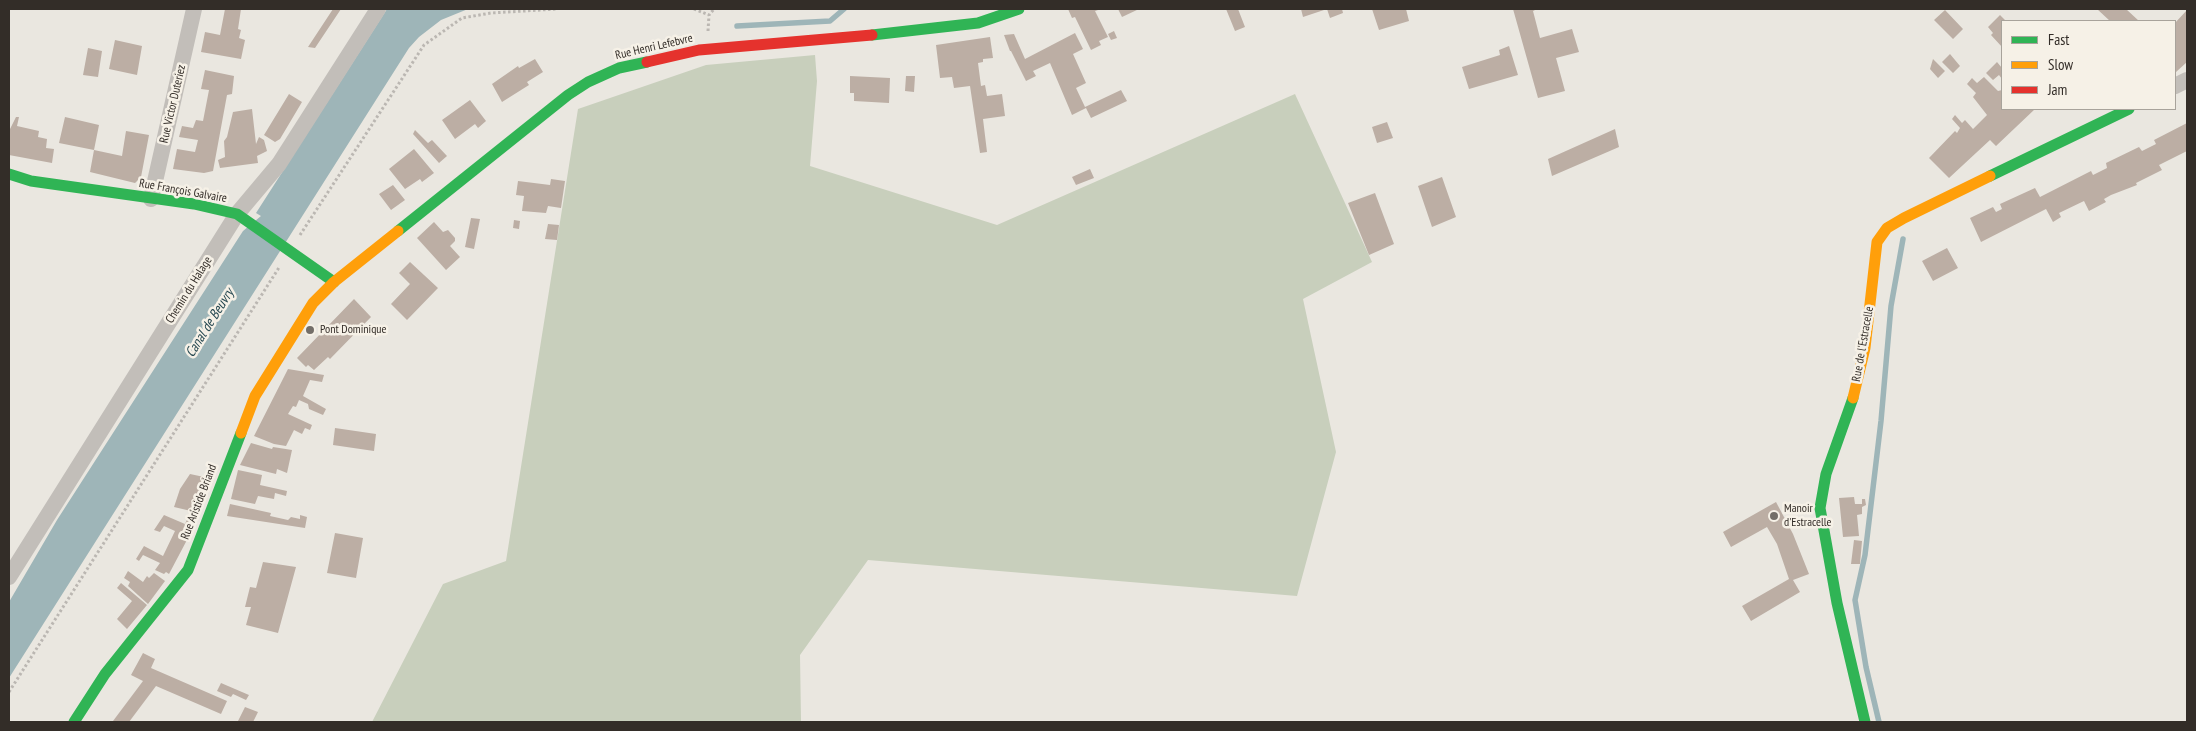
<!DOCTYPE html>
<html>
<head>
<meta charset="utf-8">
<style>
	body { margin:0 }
	#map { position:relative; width:2196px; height:731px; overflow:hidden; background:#eae7e0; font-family:"PT Sans Narrow",sans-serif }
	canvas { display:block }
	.frame { position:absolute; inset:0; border:10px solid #332d28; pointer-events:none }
	.legend { position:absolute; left:2001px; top:20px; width:175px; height:90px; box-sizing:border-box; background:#f6f1e7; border:1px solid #a8a39b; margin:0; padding:6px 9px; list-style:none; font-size:15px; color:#332d28 }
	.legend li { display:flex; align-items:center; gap:10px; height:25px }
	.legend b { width:25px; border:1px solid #a8a39b }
</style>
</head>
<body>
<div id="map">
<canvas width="2196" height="731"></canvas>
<div class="frame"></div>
<ul class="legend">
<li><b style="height:6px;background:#30b455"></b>Fast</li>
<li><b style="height:6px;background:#ff9f0a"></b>Slow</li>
<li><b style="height:6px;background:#e5322d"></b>Jam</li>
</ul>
</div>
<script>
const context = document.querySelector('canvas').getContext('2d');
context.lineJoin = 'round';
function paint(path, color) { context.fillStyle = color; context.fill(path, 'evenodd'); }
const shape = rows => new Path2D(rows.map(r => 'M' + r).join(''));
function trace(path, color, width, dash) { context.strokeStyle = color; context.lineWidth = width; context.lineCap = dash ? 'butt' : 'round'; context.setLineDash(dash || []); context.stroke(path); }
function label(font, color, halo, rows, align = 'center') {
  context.font = font + ' "PT Sans Narrow",sans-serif'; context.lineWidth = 5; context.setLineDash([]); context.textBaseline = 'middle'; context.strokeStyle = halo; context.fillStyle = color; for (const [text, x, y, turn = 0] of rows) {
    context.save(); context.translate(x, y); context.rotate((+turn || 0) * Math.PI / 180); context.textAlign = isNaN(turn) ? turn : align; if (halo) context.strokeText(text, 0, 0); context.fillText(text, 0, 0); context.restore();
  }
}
paint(shape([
	[815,55,817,81,810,166,997,225,1295,94,1372,262,1303,299,1336,452,1297,596,868,560,800,655,801,722,372,722,443,584,506,561,578,109,706,65]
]), '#c8cfbc');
paint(shape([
	[387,9,468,9,441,20,419,37,409,48,9,678,9,602,57,520,243,231,261,216,256,213]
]), '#9eb5b8');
trace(shape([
	[737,26,830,21,844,9],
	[1879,722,1866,667,1855,600,1865,555,1881,421,1891,306,1903,239]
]), '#9eb5b8', 5.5);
paint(shape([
	[225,9,241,9,238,29,241,30,239,38,245,40,241,59,201,52,205,32,220,35],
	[333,9,341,9,315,48,308,47],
	[1068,9,1101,9,1095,11,1108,37,1099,41,1101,45,1091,50,1075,17,1072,18],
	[1118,9,1139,9,1122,17],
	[1226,9,1238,9,1245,27,1235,31],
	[1301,9,1342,9,1343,13,1330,18,1327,9,1303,17],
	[1372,9,1406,9,1409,21,1379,30],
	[1513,9,1537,9,1533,11,1540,38,1572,29,1579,52,1556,58,1565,91,1538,98],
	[2097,9,2126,9,2139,21,2110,21],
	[1945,10,1963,29,1953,39,1934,20],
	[2187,10,2187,62,2176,72,2175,23],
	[2000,15,2006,21,2002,21,2002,47,1991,35,1993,33,1988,27],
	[1114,31,1117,38,1111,40,1108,34],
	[1075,33,1083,49,1073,54,1086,83,1076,88,1085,107,1121,90,1127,101,1091,118,1086,108,1072,115,1050,63,1033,71,1036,76,1026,81,1011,51,1010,51,1004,35,1014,34,1025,59],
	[990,37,993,58,983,59,983,62,978,63,981,86,985,85,987,96,1002,94,1005,116,983,119,987,152,980,153,970,86,954,88,952,77,940,78,936,45],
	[115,40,142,46,137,75,109,69],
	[1509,46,1518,75,1469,89,1462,67,1500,55,1499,50],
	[88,48,102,51,98,77,83,75],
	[1950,54,1960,66,1953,73,1942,62],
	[535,59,543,72,527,82,529,85,502,102,492,84,518,66,519,68],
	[1933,59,1945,71,1938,78,1930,69],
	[1997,62,2002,68,2002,79,1999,75,1993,80,1986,73],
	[205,70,234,76,232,94,227,95,213,171,204,173,173,169,177,149,195,152,198,140,179,137,182,126,193,128,196,120,203,121,209,90,201,89],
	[850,76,890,78,889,103,854,101,854,93,850,93],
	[906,76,915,76,914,92,905,91],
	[1984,77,1998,91,2002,90,2002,109,2035,109,1996,146,1990,140,1949,178,1929,158,1955,131,1957,133,1960,128,1952,119,1955,115,1962,123,1965,120,1973,129,1987,115,1973,97,1976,93,1967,84,1972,78,1977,83],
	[289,94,302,102,280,139,275,142,264,135],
	[470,100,486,121,478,128,475,124,455,139,442,120],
	[252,109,256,144,259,137,264,140,267,151,257,156,258,163,220,168,218,160,225,157,224,141,227,137,233,112],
	[16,117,19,117,17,126,39,131,38,137,47,139,46,148,54,149,52,163,9,155,9,131],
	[65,117,99,125,94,150,59,143],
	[1387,122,1393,138,1377,143,1372,127],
	[2187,123,2187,151,2159,165,2162,170,2136,183,2137,185,2111,195,2104,199,2106,202,2089,211,2084,201,2059,213,2061,217,2053,222,2046,209,1981,242,1970,218,1993,207,1996,212,2002,209,2000,204,2035,188,2040,197,2091,171,2093,175,2107,168,2106,163,2139,147,2142,151,2156,144,2154,140],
	[1615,129,1619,147,1552,176,1548,159],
	[415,130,428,143,432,140,447,156,439,163,413,134],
	[126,131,149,135,141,177,135,183,90,172,94,150,122,156],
	[414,149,434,173,422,182,420,179,405,189,389,169],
	[1090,169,1094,178,1076,185,1072,177],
	[1442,177,1456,217,1432,227,1418,186],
	[551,179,565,181,561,208,548,206,546,213,522,211,524,196,516,195,518,181,550,185],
	[393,185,405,200,391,210,379,194],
	[1375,193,1394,244,1369,255,1348,203],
	[471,218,480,219,474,249,465,247],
	[514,220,520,221,519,229,513,228],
	[434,222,443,232,448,230,455,238,455,241,450,246,460,257,446,270,417,238],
	[548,224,559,225,557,240,545,239],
	[1947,248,1958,268,1933,281,1922,261],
	[410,262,438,288,407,320,391,304,410,284,399,273],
	[354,299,371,317,330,359,328,357,314,370,308,365,306,367,297,358],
	[288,369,324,375,322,382,310,380,303,396,326,409,323,415,309,409,308,404,299,400,296,407,293,406,288,414,312,425,310,430,305,428,302,434,294,430,286,446,274,444,254,436],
	[335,428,376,434,374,451,333,445],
	[251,443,272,449,273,447,292,450,287,473,277,469,276,474,240,465],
	[238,470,262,475,260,485,287,491,286,496,275,493,274,499,258,496,255,504,231,499],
	[190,474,204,477,210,484,188,538,169,574,166,572,164,574,155,570,160,563,143,555,139,561,136,559,144,546,163,556,175,531,164,526,160,532,154,530,164,515,185,524,191,511,174,507,180,489],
	[1854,497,1855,504,1862,504,1862,499,1865,499,1866,505,1862,507,1862,514,1857,515,1859,536,1843,537,1839,498],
	[1776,502,1793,534,1809,574,1793,580,1800,592,1751,621,1742,606,1789,579,1777,544,1767,527,1731,547,1723,532],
	[230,504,271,513,270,516,288,520,291,517,300,519,300,515,307,517,305,528,227,516],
	[335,533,363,538,356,578,327,573],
	[1854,540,1862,541,1860,564,1851,564],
	[263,562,296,567,278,633,246,625,251,607,245,607,250,587,256,588],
	[128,571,143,582,147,576,149,578,154,573,165,581,148,604,128,586,130,582,124,578],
	[121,583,147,605,127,629,117,619,132,601,117,588],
	[143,653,155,659,151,668,227,701,221,714,156,686,129,722,114,722,113,721,143,681,131,675],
	[221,683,249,695,246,700,233,694,231,697,217,691],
	[245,707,258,712,253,722,238,721]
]), '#bcaea4');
trace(shape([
	[694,9,709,15],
	[708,31,709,15,714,9],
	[300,235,424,45,462,18,491,13,557,9],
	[9,692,280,266]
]), '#bbb7b2', 3, [2.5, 2.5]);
trace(shape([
	[2175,86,2187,80],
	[151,199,194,9],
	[9,577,237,214,279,164,378,9]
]), '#c2beb9', 16);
trace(shape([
	[872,35,978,23,1019,9],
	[9,174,31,181,194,204,237,214,334,282],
	[1990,176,2129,109],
	[398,231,568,95,588,82,619,68,647,62],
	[1853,398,1826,474,1820,508,1837,603,1865,722],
	[74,722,105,674,188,570,241,433]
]), '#30b455', 11);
trace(shape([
	[1853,398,1865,348,1877,242,1887,228,1904,218,1990,176],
	[241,433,255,396,313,303,334,282,398,231]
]), '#ff9f0a', 11);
trace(shape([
	[647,62,699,50,872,35]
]), '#e5322d', 11);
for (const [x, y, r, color] of [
	[310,330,5,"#736e68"],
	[1774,516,5,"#736e68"]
]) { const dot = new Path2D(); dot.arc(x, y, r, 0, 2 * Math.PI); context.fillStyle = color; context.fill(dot); trace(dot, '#f6f1e7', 2); }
label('12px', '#332d28', '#f6f1e7', [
	["Rue Henri Lefebvre",654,47,-13],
	["Rue Victor Duteriez",173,104,-77],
	["Rue François Galvaire",183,191,10],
	["Chemin du Halage",189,290,-58],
	["Rue de l'Estracelle",1863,344,-80],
	["Rue Aristide Briand",199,502,-69]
]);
label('12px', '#332d28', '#f6f1e7', [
	["Pont Dominique",320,330],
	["Manoir",1784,509],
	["d'Estracelle",1784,523]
], 'left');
label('italic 14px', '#23464f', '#f6f1e7', [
	["Canal de Beuvry",210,323,-58]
]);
</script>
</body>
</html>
